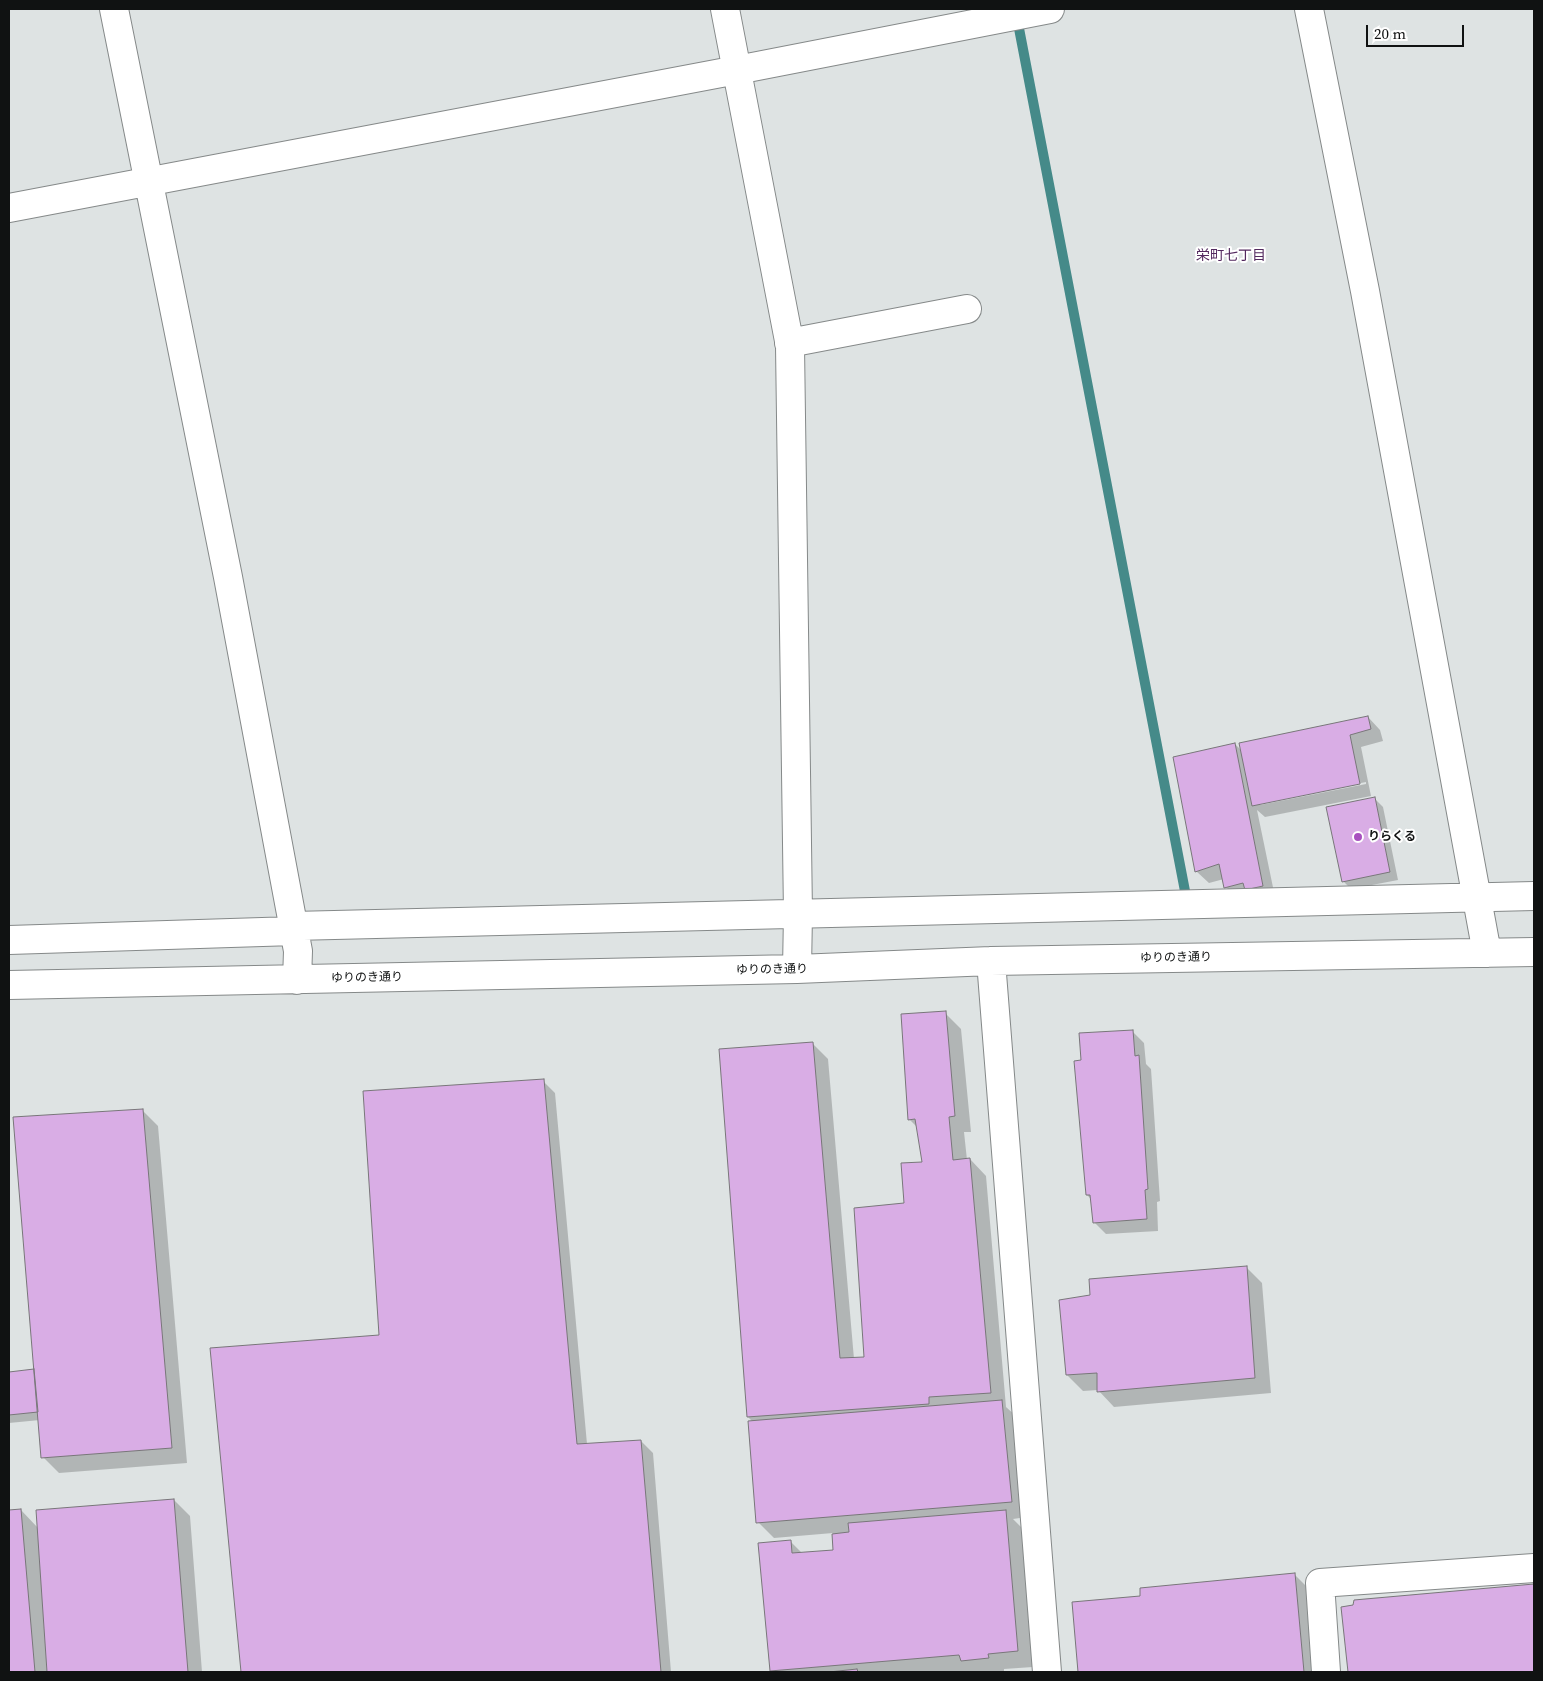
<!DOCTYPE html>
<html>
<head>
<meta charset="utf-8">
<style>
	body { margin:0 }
	#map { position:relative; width:1543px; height:1681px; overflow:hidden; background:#dee3e3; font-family:"Source Serif 4",serif }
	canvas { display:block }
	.frame { position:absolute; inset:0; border:10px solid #101212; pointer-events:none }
	.scale { position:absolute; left:1366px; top:25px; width:98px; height:22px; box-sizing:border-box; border:2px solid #101212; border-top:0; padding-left:6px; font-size:15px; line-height:18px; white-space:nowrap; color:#101212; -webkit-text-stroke:4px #fff; paint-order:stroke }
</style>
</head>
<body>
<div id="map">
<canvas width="1543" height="1681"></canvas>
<div class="frame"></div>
<div class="scale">20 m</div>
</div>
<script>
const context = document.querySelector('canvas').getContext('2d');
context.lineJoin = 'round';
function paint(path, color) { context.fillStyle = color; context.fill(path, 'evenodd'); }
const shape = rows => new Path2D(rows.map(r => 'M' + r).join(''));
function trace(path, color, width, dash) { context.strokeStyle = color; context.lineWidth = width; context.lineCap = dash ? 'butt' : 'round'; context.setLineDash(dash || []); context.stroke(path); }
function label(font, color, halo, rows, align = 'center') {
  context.font = font + ' "Source Serif 4","Noto Sans JP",serif'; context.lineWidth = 4; context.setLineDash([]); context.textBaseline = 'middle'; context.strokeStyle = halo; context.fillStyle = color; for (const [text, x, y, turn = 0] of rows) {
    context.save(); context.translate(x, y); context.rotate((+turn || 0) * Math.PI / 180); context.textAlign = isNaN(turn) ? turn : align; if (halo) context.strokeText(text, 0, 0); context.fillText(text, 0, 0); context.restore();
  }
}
paint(shape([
	[1368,717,1380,730,1383,741,1361,747,1371,796,1265,817,1257,810,1275,897,1238,899,1226,887,1224,879,1209,883,1196,871,1235,744,1242,751],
	[1366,782,1366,784,1260,805,1260,803],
	[1375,799,1383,807,1398,880,1351,889,1343,881],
	[945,1013,961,1029,971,1132,964,1132,967,1160,970,1159,986,1176,1006,1407,1018,1418,1027,1517,1013,1519,1022,1528,1033,1667,1004,1669,1004,1672,974,1672,973,1671,955,1672,773,1672,771,1671,790,1541,802,1553,835,1551,833,1533,774,1538,758,1522,753,1422,748,1417,812,1043,828,1059,854,1359,865,1358,905,1204,923,1163,918,1128,909,1119],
	[1132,1031,1144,1043,1146,1064,1151,1069,1160,1201,1157,1202,1158,1231,1106,1234,1094,1222,1092,1200,1087,1195,1082,1062],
	[543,1081,555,1093,587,1444,641,1441,653,1453,671,1672,243,1672,212,1349,380,1336],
	[142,1110,158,1126,187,1463,59,1473,43,1457,40,1420,9,1423,9,1373,35,1370],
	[1246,1267,1262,1283,1271,1393,1114,1407,1098,1390,1083,1391,1067,1375],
	[174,1500,190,1516,202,1672,9,1672,9,1511,21,1510,38,1528],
	[1295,1575,1311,1591,1318,1672,1079,1672,1073,1603,1142,1597],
	[1534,1586,1534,1672,1349,1672,1343,1608,1354,1607,1355,1601]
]), '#0003');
trace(shape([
	[1017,18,1185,891]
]), '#458a89', 10);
const building = shape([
	[1368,716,1371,729,1350,735,1360,784,1252,806,1239,743,1368,716],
	[1235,743,1263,886,1245,890,1243,883,1224,888,1219,864,1195,872,1173,757,1235,743],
	[1375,797,1390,872,1342,882,1326,807,1375,797],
	[946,1011,955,1116,949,1117,953,1160,970,1158,991,1393,929,1397,929,1404,747,1417,719,1049,813,1042,840,1358,864,1357,854,1208,904,1203,901,1163,922,1162,915,1119,908,1120,901,1014,946,1011],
	[1133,1030,1135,1056,1139,1055,1148,1189,1145,1190,1147,1219,1093,1223,1090,1195,1086,1195,1074,1061,1081,1060,1079,1033,1133,1030],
	[544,1079,577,1444,641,1440,661,1672,241,1672,210,1348,379,1335,363,1091,544,1079],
	[143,1109,172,1448,41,1458,13,1117,143,1109],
	[1247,1266,1255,1378,1097,1392,1097,1373,1066,1375,1059,1300,1090,1295,1089,1279,1247,1266],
	[34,1369,38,1412,9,1415,9,1372,34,1369],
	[1002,1400,1012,1502,756,1523,748,1421,1002,1400],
	[174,1499,188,1672,47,1672,36,1510,174,1499],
	[21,1509,35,1672,9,1672,9,1510,21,1509],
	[1006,1510,1018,1651,988,1654,989,1658,961,1661,959,1655,770,1671,758,1543,791,1540,792,1553,833,1550,832,1534,849,1532,848,1523,1006,1510],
	[1295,1573,1304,1672,1078,1672,1072,1602,1140,1596,1140,1588,1295,1573],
	[1534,1584,1534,1672,1348,1672,1341,1607,1353,1605,1354,1600,1534,1584],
	[857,1669,858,1672,829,1672,857,1669]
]);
paint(building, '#d9ade5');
trace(building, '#787679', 1);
const minor = shape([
	[114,9,228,577,298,951,297,980],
	[725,9,790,346,798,914,797,969],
	[1309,9,1365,291,1487,953],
	[9,208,737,70,1050,9],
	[789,343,967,309],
	[293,926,1534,896],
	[9,940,294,931],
	[991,961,1047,1672],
	[9,985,797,969,991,961,1534,952],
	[1326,1672,1320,1583,1534,1568]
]);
trace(minor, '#858989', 30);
trace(minor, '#fff', 28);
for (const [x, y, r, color] of [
	[1358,837,5,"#a851bf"]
]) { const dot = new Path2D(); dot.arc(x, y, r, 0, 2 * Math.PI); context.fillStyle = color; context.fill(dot); trace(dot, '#fff', 2); }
label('bold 12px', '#101212', '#fff', [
	["りらくる",1368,837]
], 'left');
label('12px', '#101212', '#fff', [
	["ゆりのき通り",1176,958,-1],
	["ゆりのき通り",772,970,-1],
	["ゆりのき通り",367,978,-1]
]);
label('14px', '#53295f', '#fff', [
	["栄町七丁目",1231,256]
]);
</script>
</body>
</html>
